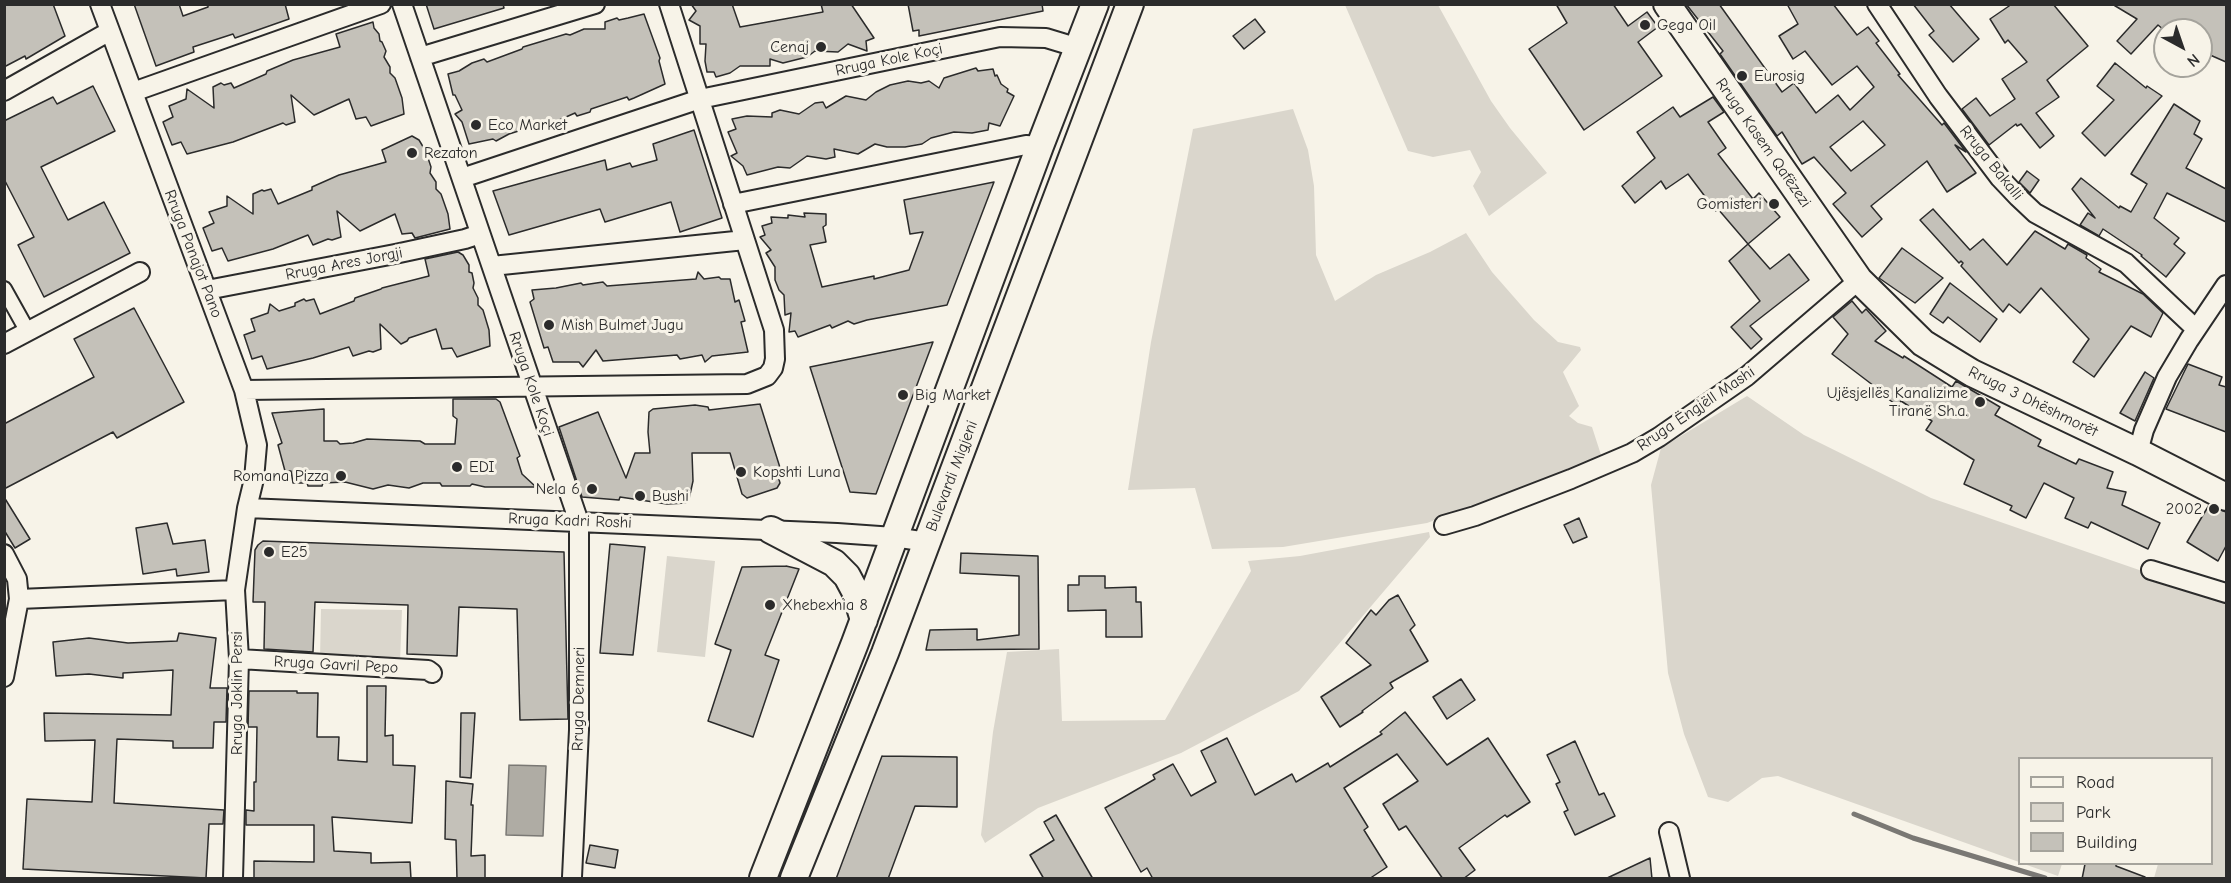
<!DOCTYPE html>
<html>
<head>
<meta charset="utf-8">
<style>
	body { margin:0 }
	#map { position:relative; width:2231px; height:883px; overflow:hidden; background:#f7f3e8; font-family:"Comic Neue",sans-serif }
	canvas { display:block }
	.frame { position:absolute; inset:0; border:6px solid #2b2b2b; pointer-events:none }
	.legend { position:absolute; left:2018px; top:757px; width:195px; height:108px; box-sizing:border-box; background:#f7f3e8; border:2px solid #a5a39c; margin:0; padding:8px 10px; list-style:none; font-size:18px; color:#2b2b2b }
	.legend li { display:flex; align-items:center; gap:12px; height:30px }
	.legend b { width:30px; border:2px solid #a5a39c }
	.north { position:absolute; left:2153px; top:18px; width:60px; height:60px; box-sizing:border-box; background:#f7f3e8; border:2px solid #a5a39c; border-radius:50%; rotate:140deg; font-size:16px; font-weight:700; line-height:24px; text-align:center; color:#2b2b2b }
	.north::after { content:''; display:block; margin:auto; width:21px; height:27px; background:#2b2b2b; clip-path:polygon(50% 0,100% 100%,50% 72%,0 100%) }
</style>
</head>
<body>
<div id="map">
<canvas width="2231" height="883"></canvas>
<div class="frame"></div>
<ul class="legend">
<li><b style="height:8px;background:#f7f3e8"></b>Road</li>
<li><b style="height:16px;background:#dad6cc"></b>Park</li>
<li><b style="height:16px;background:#c4c1b9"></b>Building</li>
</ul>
<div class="north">N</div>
</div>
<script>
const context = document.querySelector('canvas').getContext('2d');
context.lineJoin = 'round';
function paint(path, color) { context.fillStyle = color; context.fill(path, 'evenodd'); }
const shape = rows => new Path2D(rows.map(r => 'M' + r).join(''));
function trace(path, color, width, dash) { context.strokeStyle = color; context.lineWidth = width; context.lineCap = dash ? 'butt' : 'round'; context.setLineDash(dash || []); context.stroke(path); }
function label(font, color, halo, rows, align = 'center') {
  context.font = font + ' "Comic Neue",sans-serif'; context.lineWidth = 6; context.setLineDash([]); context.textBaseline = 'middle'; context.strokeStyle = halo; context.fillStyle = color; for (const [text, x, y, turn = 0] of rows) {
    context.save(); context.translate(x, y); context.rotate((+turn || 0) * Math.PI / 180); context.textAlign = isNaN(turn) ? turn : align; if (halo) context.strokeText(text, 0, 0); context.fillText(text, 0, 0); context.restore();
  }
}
paint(shape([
	[1345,5,1438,5,1491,101,1510,128,1547,173,1489,216,1473,186,1481,172,1470,150,1433,157,1408,151],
	[1293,109,1308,150,1314,186,1316,255,1335,301,1376,275,1430,252,1466,233,1492,272,1534,320,1558,342,1580,347,1581,350,1563,372,1579,406,1569,416,1578,423,1592,427,1602,458,1427,523,1283,547,1212,549,1195,488,1128,490,1151,342,1193,129],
	[1747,396,1804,435,1931,498,2226,600,2226,878,2154,878,2158,864,2212,864,2212,758,2020,758,2019,862,1778,776,1762,778,1728,802,1708,797,1684,734,1668,673,1651,485,1661,448],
	[1429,532,1430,537,1299,691,1181,753,1038,808,985,843,981,835,993,732,1007,652,1059,649,1062,721,1165,720,1251,571,1248,561,1300,556],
	[667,556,715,561,705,657,657,652],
	[321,609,402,610,400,662,320,659],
	[2024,864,2062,864,2058,876]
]), '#dad6cc');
const water = shape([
	[509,765,546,766,543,836,506,835,509,765]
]);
paint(water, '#afaca4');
trace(water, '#7a7874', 1.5);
trace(shape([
	[1854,814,1913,838,2045,878]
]), '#7a7874', 5);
const building = shape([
	[4,4,53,4,65,36,26,59,25,56,4,67,4,4],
	[134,4,179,4,183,16,208,7,208,4,285,4,289,19,235,38,233,34,193,47,194,52,156,66,134,4],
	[426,4,503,4,504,8,434,29,426,4],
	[691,4,732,4,740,27,823,12,821,4,851,4,874,38,866,41,867,51,848,44,838,52,815,51,807,57,783,63,770,59,770,66,740,66,730,73,716,77,714,72,707,72,705,61,706,44,700,44,700,26,689,20,696,11,691,4],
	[908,4,1042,4,1043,11,919,36,919,30,913,31,908,4],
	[1556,4,1613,4,1628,26,1647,12,1658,27,1638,42,1662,76,1584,130,1529,49,1567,23,1556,4],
	[1686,4,1719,4,1782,92,1794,83,1816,113,1838,95,1850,110,1874,87,1857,66,1832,85,1805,51,1793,59,1779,36,1798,24,1787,4,1833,4,1857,35,1868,27,1879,41,1876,43,1900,74,1898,75,1942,125,1944,123,1966,152,1955,145,1976,173,1947,192,1927,161,1871,206,1882,219,1862,237,1833,204,1846,193,1814,157,1802,164,1782,132,1777,136,1720,54,1723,51,1686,4],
	[1863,121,1885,145,1851,171,1830,147,1863,121],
	[1913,4,1949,4,1979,39,1953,62,1929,35,1934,31,1913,4],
	[2012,4,2053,4,2088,46,2047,80,2059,97,2036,113,2054,136,2040,148,2021,124,2017,126,2016,124,1989,145,1962,109,1976,98,1990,116,2015,99,2002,79,2027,62,2008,40,2005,43,1990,19,2012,4],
	[2112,4,2226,4,2226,62,2201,51,2201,30,2164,30,2158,25,2131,54,2117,41,2137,19,2112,4],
	[644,14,660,58,659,61,665,84,634,98,629,100,627,97,591,109,590,112,577,116,575,113,548,125,544,123,509,134,496,141,493,139,469,144,462,122,455,114,462,110,455,95,453,95,448,74,459,71,472,63,484,59,487,62,522,49,523,47,566,34,570,35,584,29,605,29,605,22,617,18,619,20,628,18,644,14],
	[1255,19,1265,32,1244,49,1233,36,1255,19],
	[373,22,374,28,379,34,380,41,382,42,386,51,384,57,390,67,390,73,395,78,402,98,404,114,371,126,366,117,356,119,349,99,314,115,291,95,295,122,286,125,283,123,233,142,187,154,181,142,172,145,163,122,173,117,169,106,186,99,187,89,214,108,213,87,221,83,224,85,231,83,234,88,266,74,267,71,293,60,340,47,336,34,373,22],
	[2115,63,2146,88,2147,86,2162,96,2105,156,2082,133,2114,100,2097,86,2115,63],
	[976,68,978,71,993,69,995,76,997,75,1001,84,1008,89,1007,92,1014,96,1000,126,989,123,988,130,972,133,954,132,931,138,922,144,905,147,887,147,875,144,858,154,834,149,835,157,826,159,807,156,790,168,778,167,747,175,743,166,731,156,737,153,728,132,736,129,732,119,747,116,772,117,772,113,780,110,799,114,815,103,823,102,826,108,846,96,866,100,876,92,890,85,908,81,921,83,929,81,939,88,944,78,976,68],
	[93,86,115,131,41,167,68,220,104,202,130,253,44,297,18,245,34,237,4,179,4,121,53,97,57,104,93,86],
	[1713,97,1724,112,1708,122,1726,148,1718,154,1753,199,1759,193,1780,217,1748,244,1718,209,1716,211,1688,174,1666,189,1661,181,1635,203,1622,186,1655,158,1637,132,1673,107,1680,117,1713,97],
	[2174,104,2200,121,2194,134,2202,139,2186,168,2226,189,2226,222,2167,193,2154,218,2179,238,2174,244,2185,253,2166,277,2141,256,2142,255,2103,229,2099,236,2080,225,2088,213,2095,218,2072,189,2081,178,2119,208,2120,206,2131,212,2147,184,2131,174,2174,104],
	[694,130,722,218,680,232,671,202,605,222,600,209,509,235,493,191,605,160,607,170,630,163,632,167,657,160,653,144,694,130],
	[412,136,419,140,425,150,425,157,428,158,431,167,430,173,436,182,436,189,441,194,448,214,450,229,415,238,412,233,402,234,395,214,360,231,337,211,341,237,332,240,328,239,313,245,308,235,273,249,228,261,222,248,212,251,203,228,214,223,209,212,227,206,227,196,253,214,253,194,262,190,264,191,271,189,278,204,312,190,312,187,339,175,386,162,382,150,412,136],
	[2027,171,2039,180,2030,193,2019,182,2027,171],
	[994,182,947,305,867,320,854,324,848,321,832,328,830,325,798,337,795,331,789,332,791,313,785,315,784,295,779,290,775,280,775,267,766,253,771,250,760,237,765,235,762,226,772,223,771,217,788,218,788,215,805,217,804,213,826,214,826,225,823,227,826,242,810,245,822,287,874,276,874,279,909,270,923,232,910,234,904,200,994,182],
	[1933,209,1970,250,1983,239,2007,265,2035,231,2065,249,2068,244,2087,255,2086,258,2101,269,2099,272,2143,294,2163,313,2151,337,2131,326,2094,377,2073,362,2089,339,2041,288,2020,313,2009,304,2003,312,1961,266,1963,263,1961,261,1959,263,1920,220,1933,209],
	[1748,244,1770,269,1789,254,1809,280,1750,326,1762,339,1751,349,1731,327,1760,301,1729,261,1748,244],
	[1902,248,1943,278,1915,303,1879,278,1902,248],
	[458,252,463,255,469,265,469,272,472,273,474,283,473,288,478,298,478,305,483,310,489,330,490,346,457,357,452,348,442,349,436,329,409,338,407,341,401,344,380,324,381,349,373,352,369,351,353,356,349,347,313,358,267,369,262,356,252,359,244,335,255,331,251,319,268,313,270,304,279,311,295,306,295,303,304,299,306,301,314,299,320,314,354,301,355,298,381,289,382,288,429,276,425,259,458,252],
	[698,272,704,279,719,277,721,279,730,279,735,302,739,300,745,321,741,322,748,352,712,356,705,362,702,355,680,359,677,355,603,361,596,350,583,367,579,362,553,362,548,347,544,348,530,302,534,299,532,290,556,288,581,283,583,285,603,282,607,286,696,279,698,272],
	[1950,283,1997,319,1980,342,1948,317,1943,323,1930,314,1950,283],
	[1852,301,1862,313,1866,309,1886,331,1875,341,1903,358,1904,356,1952,387,1956,381,2000,407,1995,415,2041,440,2038,446,2076,464,2079,459,2113,472,2107,488,2126,492,2122,505,2160,523,2148,549,2091,522,2088,528,2065,518,2074,498,2044,483,2026,518,2010,510,2012,506,1964,484,1974,460,1926,430,1932,421,1901,401,1898,406,1877,391,1878,389,1832,354,1848,334,1833,317,1852,301],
	[134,308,184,402,117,438,113,432,4,489,4,424,94,377,74,339,134,308],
	[933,342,876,494,850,492,810,367,933,342],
	[2188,364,2222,377,2219,385,2226,387,2226,432,2166,409,2188,364],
	[2145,372,2154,378,2135,421,2120,413,2145,372],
	[453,399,496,399,500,402,517,448,520,456,517,458,522,474,536,487,485,487,472,484,470,486,442,486,440,483,423,483,409,488,388,485,373,489,345,482,323,483,322,486,308,486,307,483,293,483,291,471,285,471,278,445,282,443,272,413,324,409,324,441,337,441,340,444,353,443,367,439,420,441,425,444,455,444,457,419,453,416,453,399],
	[760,404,782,474,778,476,780,483,777,488,747,498,742,494,730,453,692,453,693,481,689,499,687,499,686,503,667,504,620,497,619,500,582,497,559,427,598,412,626,478,635,453,650,453,648,432,649,412,653,409,695,405,708,407,709,410,760,404],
	[4,497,30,539,15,548,4,530,4,497],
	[2209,505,2226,512,2226,546,2218,561,2187,542,2209,505],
	[1579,518,1587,537,1573,543,1564,525,1579,518],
	[167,523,173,544,205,540,209,572,177,576,176,569,143,574,136,528,167,523],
	[263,541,564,552,568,719,520,720,517,609,459,607,457,656,407,654,408,605,315,602,313,652,264,649,265,602,253,602,255,550,258,545,263,541],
	[610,544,645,547,633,655,600,653,610,544],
	[961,553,1038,556,1039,649,926,650,930,630,977,629,977,640,1019,635,1019,576,960,573,961,553],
	[786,566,799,569,765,655,779,660,753,737,708,721,731,650,715,644,742,567,786,566],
	[1079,576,1105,576,1105,588,1136,587,1136,602,1141,602,1142,637,1106,637,1106,610,1068,611,1068,585,1079,585,1079,576],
	[1398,595,1415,625,1410,630,1428,661,1390,683,1393,688,1362,711,1363,712,1340,727,1321,697,1371,665,1346,643,1371,610,1376,615,1389,600,1398,595],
	[179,633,216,638,210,688,227,688,226,722,214,722,213,748,173,748,173,741,117,739,114,803,224,810,223,824,209,824,206,878,23,869,27,799,92,802,95,740,45,741,44,713,171,715,173,670,123,673,123,678,89,674,56,676,53,642,89,638,128,643,177,641,179,633],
	[1461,679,1475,700,1447,719,1433,697,1461,679],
	[367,686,386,686,385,736,393,735,393,765,415,766,412,823,332,817,334,851,371,853,371,863,410,862,411,879,254,879,254,861,314,862,314,825,246,825,246,810,254,811,254,782,256,782,257,727,248,727,249,691,297,691,297,693,318,693,317,737,339,737,338,760,367,762,367,686],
	[1405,712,1447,765,1488,738,1530,802,1507,817,1505,815,1459,848,1475,870,1463,879,1443,879,1406,826,1399,830,1383,804,1418,781,1397,754,1344,788,1368,827,1364,830,1387,867,1369,879,1153,879,1147,868,1141,872,1105,808,1155,779,1153,775,1173,764,1191,796,1216,782,1201,751,1227,738,1255,795,1292,774,1296,782,1328,763,1330,767,1382,734,1380,732,1405,712],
	[461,713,475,713,471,778,460,777,461,713],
	[1575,741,1599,795,1604,793,1615,816,1575,835,1564,812,1568,810,1556,784,1560,782,1547,755,1575,741],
	[882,756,957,757,957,807,915,806,888,879,836,879,882,756],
	[446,781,473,784,471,805,473,805,471,856,485,855,485,879,457,879,456,840,445,839,446,781],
	[1056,815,1093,879,1044,879,1030,855,1054,840,1044,822,1056,815],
	[590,845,618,850,615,868,586,863,590,845],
	[1650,858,1652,879,1605,879,1650,858],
	[2085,864,2116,864,2116,866,2145,877,2145,879,2082,879,2085,864]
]);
paint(building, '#c4c1b9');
trace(building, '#2b2b2b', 1.5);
const pedestrian = shape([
	[4,289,28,332]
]);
const minor = shape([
	[100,4,244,390,257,445,254,479,247,508,235,590,239,659,233,878],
	[402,4,579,522,579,730,572,877],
	[1877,4,1938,96,2000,178,2018,197,2035,213,2126,263,2196,329],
	[420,57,595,4],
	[4,91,110,31],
	[133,92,381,4],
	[462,178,700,99,1000,37,1046,38,1079,48],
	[733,204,1026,145,1040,146],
	[492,266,745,240],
	[207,290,395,254,465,239,480,234],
	[4,344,140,272],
	[244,390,747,384,767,376,773,368,775,359,774,330,669,4],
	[2138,452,2144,430,2167,377,2189,340,2226,285],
	[247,508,837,533,894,537,927,542],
	[1444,525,1475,516,1571,479,1632,453,1659,437,1747,376,1859,280],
	[4,554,17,579,19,599,4,677],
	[2151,570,2226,593],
	[19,599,235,590],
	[239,659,428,670,432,673],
	[1669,832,1680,878]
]);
const secondary = shape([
	[1667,4,1859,280,1923,343,1972,373,2138,452,2226,497],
	[771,530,834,563,847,576,855,591,864,620],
	[763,878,855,643,1040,146,1095,4],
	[794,878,885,653,1130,4]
]);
trace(pedestrian, '#2b2b2b', 18);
trace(minor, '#2b2b2b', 22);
trace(secondary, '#2b2b2b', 30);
trace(pedestrian, '#f7f3e8', 14);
trace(minor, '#f7f3e8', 18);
trace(secondary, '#f7f3e8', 26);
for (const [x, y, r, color] of [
	[1645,25,6,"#2b2b2b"],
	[821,47,6,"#2b2b2b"],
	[1742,76,6,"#2b2b2b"],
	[476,125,6,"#2b2b2b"],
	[412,153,6,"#2b2b2b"],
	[1774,204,6,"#2b2b2b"],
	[549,325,6,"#2b2b2b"],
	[903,395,6,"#2b2b2b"],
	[1980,402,6,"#2b2b2b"],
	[457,467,6,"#2b2b2b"],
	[741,472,6,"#2b2b2b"],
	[341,476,6,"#2b2b2b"],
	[592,489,6,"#2b2b2b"],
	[640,496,6,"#2b2b2b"],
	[2214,509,6,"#2b2b2b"],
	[269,552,6,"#2b2b2b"],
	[770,605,6,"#2b2b2b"]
]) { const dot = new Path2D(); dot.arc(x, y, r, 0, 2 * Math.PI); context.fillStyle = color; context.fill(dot); trace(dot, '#f7f3e8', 2); }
label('16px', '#2b2b2b', '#f7f3e8', [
	["Gega Oil",1657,25],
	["Cenaj",809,47,"right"],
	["Eurosig",1754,76],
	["Eco Market",488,125],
	["Rezaton",424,153],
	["Gomisteri",1762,204,"right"],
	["Mish Bulmet Jugu",561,325],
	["Ujësjellës Kanalizime",1968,393,"right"],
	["Tiranë Sh.a.",1968,411,"right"],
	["Big Market",915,395],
	["EDI",469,467],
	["Kopshti Luna",753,472],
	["Romana Pizza",329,476,"right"],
	["Nela 6",580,489,"right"],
	["Bushi",652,496],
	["2002",2202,509,"right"],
	["E25",281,552],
	["Xhebexhia 8",782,605]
], 'left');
label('16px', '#2b2b2b', '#f7f3e8', [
	["Rruga Kole Koçi",889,60,-12],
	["Rruga Kasem Qafëzezi",1763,143,55],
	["Rruga Bakalli",1991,163,51],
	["Rruga Panajot Pano",193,254,69],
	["Rruga Ares Jorgji",344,264,-11],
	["Rruga Kole Koçi",531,384,71],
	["Rruga 3 Dhëshmorët",2033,402,26],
	["Rruga Ëngjëll Mashi",1696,409,-34],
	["Bulevardi Migjeni",952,476,-69],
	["Rruga Kadri Roshi",570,521,2],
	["Rruga Gavril Pepo",336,665,3],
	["Rruga Joklin Persi",237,693,-90],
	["Rruga Demneri",579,699,-89]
]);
</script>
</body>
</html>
